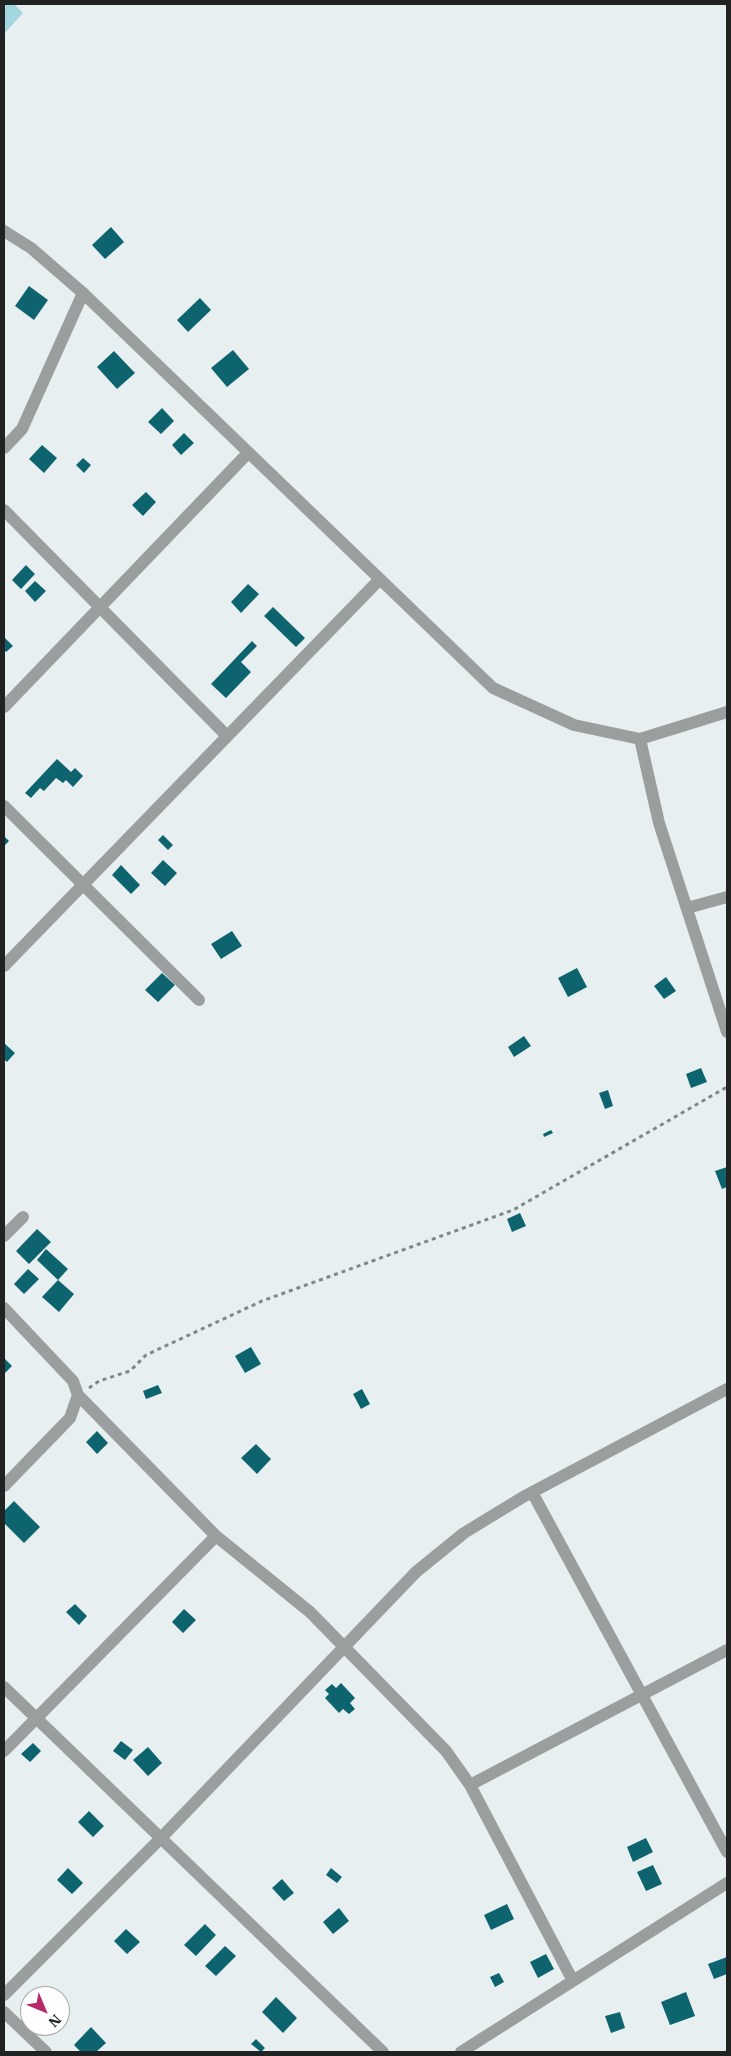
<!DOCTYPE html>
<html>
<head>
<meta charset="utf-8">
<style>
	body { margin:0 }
	#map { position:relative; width:731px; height:2056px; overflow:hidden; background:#e8eff0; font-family:"IBM Plex Serif",serif }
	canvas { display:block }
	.frame { position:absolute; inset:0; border:5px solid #212323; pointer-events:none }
	.north { position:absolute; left:20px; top:1986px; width:50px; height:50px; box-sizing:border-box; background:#fff; border:1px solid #a6a7a7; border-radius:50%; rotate:135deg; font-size:14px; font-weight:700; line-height:20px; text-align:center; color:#212323 }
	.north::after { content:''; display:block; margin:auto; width:18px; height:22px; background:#b52b69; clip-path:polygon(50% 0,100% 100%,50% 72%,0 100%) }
</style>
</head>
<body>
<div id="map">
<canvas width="731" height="2056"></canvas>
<div class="frame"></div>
<div class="north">N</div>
</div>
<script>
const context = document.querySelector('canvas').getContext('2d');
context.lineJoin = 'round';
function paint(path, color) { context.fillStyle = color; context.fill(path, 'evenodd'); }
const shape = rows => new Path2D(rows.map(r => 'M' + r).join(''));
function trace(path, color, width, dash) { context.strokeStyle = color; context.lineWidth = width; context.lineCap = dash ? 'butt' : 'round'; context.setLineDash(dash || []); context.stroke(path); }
paint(shape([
	[4,4,14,4,23,13,4,34]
]), '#a3d6de');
paint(shape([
	[111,227,124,242,105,259,92,245],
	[29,286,48,300,34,320,15,306],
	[200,298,211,310,188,332,177,320],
	[233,350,249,369,227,387,211,368],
	[114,351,135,373,117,389,97,367],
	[162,408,174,421,161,434,148,422],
	[184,433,194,443,181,455,172,445],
	[42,445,57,458,44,473,29,459],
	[83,458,91,465,84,473,76,465],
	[146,492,156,502,143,516,132,505],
	[26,565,35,574,21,589,12,580],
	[35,581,46,591,35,602,25,591],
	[248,584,259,594,241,613,231,602],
	[273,607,305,638,296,647,264,616],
	[4,637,13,646,6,652,4,649],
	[252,641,257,646,241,662,251,672,226,698,211,684],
	[57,759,71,772,75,768,83,776,73,787,66,780,63,783,56,778,44,791,40,788,31,798,25,793],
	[163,835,173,845,168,850,158,840],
	[4,836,9,841,4,846],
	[163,860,177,873,165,886,151,873],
	[121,865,140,885,131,894,112,875],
	[232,931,242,946,221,959,211,944],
	[577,968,587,987,568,997,558,978],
	[162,973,175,985,158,1002,145,990],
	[666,977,676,991,664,999,654,986],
	[524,1036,531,1046,514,1057,508,1047],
	[4,1043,15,1053,7,1062,4,1059],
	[701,1068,707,1082,691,1088,686,1074],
	[608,1090,613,1106,605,1109,599,1093],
	[551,1130,553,1133,544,1137,543,1134],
	[727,1167,727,1187,722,1189,715,1171],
	[520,1213,526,1226,512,1232,507,1219],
	[37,1229,51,1242,29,1264,16,1251],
	[46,1249,68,1269,58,1280,37,1260],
	[28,1269,39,1279,24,1294,14,1284],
	[58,1280,74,1294,59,1312,42,1297],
	[251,1347,261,1364,245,1373,235,1356],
	[4,1358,12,1366,4,1374],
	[158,1385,162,1393,146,1399,143,1391],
	[362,1389,370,1404,361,1409,353,1394],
	[97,1431,108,1443,97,1454,86,1442],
	[256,1444,271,1459,257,1474,241,1458],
	[14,1501,40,1527,24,1543,4,1523,4,1511],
	[75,1604,87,1616,79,1625,66,1612],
	[184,1609,196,1620,183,1633,172,1622],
	[341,1683,355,1698,350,1703,355,1709,349,1714,343,1709,339,1713,325,1698,329,1694,325,1690,332,1684,336,1688],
	[121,1741,133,1750,125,1760,113,1751],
	[33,1743,41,1751,30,1762,21,1754],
	[148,1747,162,1763,148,1776,133,1760],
	[89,1811,104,1826,93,1837,78,1822],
	[646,1838,653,1852,633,1862,627,1847],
	[653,1865,662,1884,646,1891,637,1872],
	[68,1868,83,1883,72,1894,57,1880],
	[331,1868,342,1877,337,1883,326,1875],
	[282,1879,294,1893,284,1901,272,1888],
	[507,1904,514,1919,491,1930,484,1915],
	[339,1908,349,1921,333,1934,323,1922],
	[205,1924,216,1935,196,1956,184,1945],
	[126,1929,140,1942,127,1954,114,1941],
	[225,1946,236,1956,216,1976,205,1966],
	[546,1954,554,1969,538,1978,530,1962],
	[727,1957,727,1974,714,1979,708,1964],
	[499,1973,504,1982,495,1987,490,1977],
	[686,1992,695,2016,670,2025,661,2002],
	[276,1997,297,2018,283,2033,262,2012],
	[620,2012,625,2028,611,2033,605,2016],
	[91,2027,106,2043,96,2052,81,2052,74,2045],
	[256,2039,265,2048,261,2052,251,2044]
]), '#0d646f');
trace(shape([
	[89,1388,99,1381,130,1371,146,1355,262,1301,513,1210,727,1087]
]), '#818686', 3, [4, 4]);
trace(shape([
	[4,231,31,248,83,293,493,688,574,725,640,739,727,712],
	[4,448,22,429,83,293],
	[4,510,227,736],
	[4,707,248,453],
	[640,739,659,823,727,1032],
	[4,806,199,1000],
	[687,908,727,897],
	[4,966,380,579],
	[4,1236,23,1217],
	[4,1308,73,1381,78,1395,70,1418,4,1486],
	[78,1395,216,1536,310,1612,446,1751,470,1785,573,1981],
	[532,1492,727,1852],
	[4,1687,383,2052],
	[4,1751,216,1536],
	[470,1785,727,1650],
	[4,1995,161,1838,416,1572,464,1533,523,1497,727,1389],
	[4,2012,46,2052],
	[461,2052,727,1883]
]), '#9b9e9e', 12);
</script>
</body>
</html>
